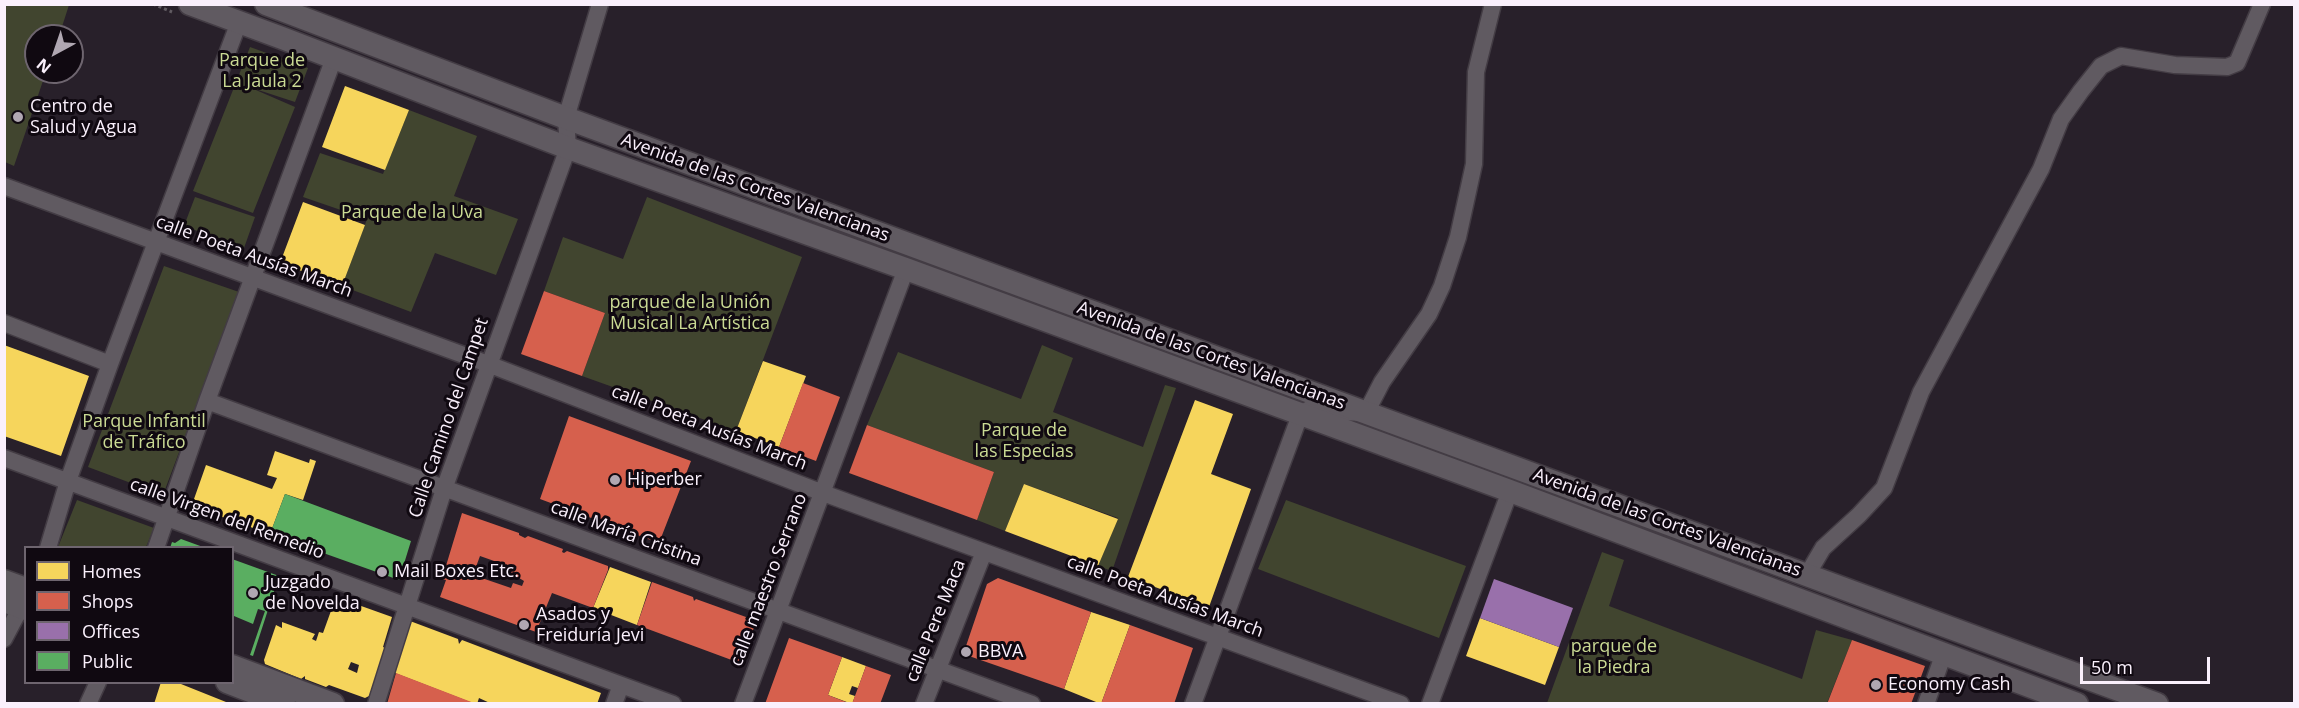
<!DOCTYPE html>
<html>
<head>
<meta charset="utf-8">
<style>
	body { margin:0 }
	#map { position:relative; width:2299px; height:708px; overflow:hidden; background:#28202a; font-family:"Open Sans",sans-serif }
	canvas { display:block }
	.frame { position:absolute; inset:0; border:6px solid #faf0fc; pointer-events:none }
	.legend { position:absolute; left:24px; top:546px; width:210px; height:138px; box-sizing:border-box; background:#100911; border:2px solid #6e656f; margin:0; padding:8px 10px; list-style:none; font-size:18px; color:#faf0fc }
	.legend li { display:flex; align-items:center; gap:12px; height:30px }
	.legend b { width:30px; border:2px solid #6e656f }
	.north { position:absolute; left:24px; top:24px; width:60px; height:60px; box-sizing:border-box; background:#100911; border:2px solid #6e656f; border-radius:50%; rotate:220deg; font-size:16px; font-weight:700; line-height:24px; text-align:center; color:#faf0fc }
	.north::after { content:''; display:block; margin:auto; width:21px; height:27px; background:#b0a7b2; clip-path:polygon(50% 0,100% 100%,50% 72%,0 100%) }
	.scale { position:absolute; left:2080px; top:657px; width:130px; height:27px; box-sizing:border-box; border:3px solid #faf0fc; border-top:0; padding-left:8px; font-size:18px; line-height:21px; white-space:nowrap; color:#faf0fc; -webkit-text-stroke:4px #100911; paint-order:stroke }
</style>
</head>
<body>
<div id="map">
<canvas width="2299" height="708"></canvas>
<div class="frame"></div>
<ul class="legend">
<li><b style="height:16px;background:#f6d55c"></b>Homes</li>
<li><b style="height:16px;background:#d6604d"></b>Shops</li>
<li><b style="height:16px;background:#9970ab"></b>Offices</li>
<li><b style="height:16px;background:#5aae61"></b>Public</li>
</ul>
<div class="north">N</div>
<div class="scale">50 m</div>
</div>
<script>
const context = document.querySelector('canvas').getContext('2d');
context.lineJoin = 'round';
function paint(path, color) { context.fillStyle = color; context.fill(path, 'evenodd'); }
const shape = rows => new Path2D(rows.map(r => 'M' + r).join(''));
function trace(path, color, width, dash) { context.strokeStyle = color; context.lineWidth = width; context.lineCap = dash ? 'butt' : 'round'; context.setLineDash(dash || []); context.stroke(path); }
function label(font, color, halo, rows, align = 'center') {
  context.font = font + ' "Open Sans",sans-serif'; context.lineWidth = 6; context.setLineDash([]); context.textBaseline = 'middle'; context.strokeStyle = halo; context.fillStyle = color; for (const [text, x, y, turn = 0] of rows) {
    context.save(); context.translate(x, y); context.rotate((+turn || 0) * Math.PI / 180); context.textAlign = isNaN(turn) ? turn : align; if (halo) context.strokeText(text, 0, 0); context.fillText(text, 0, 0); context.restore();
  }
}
paint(shape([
	[4,5,69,5,59,36,36,36,36,72,46,72,14,166,5,162],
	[250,47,308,68,295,102,249,87,295,107,253,213,193,191],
	[409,110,477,136,454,196,518,219,496,275,435,253,411,312,342,286,367,219,303,197,320,153,383,174],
	[195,197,255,217,244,248,184,226],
	[647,197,802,257,736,431,582,376,605,313,544,291,563,237,623,259],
	[164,266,239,292,163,495,88,467],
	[1042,345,1073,358,1053,412,1143,447,1165,385,1176,388,1112,571,1098,566,1118,518,1024,484,1005,531,977,520,994,472,867,425,898,352,1021,399],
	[77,500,154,528,146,547,58,547],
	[1286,500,1466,566,1439,638,1258,569],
	[1602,552,1624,560,1609,606,1802,679,1816,630,1852,640,1827,703,1547,703]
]), '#41452f');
paint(shape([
	[345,86,409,110,385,170,322,147],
	[303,202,365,225,342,286,280,263],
	[4,345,89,376,61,456,4,436],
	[763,361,806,376,779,447,736,431],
	[1195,400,1233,414,1211,474,1251,489,1209,607,1128,577],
	[275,451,309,463,310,459,316,461,303,500,285,494,270,534,197,508,194,499,206,465,272,489,277,478,267,475],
	[1024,484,1118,519,1098,566,1005,531],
	[610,567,651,582,637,625,593,608],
	[336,597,392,617,383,647,387,649,373,694,365,698,329,685,326,687,305,679,305,676,301,679,265,664,264,660,276,625,282,628,282,622,315,634,312,639,316,641,319,632,323,633],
	[351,662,359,665,357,673,348,669],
	[1091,612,1130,625,1101,704,1064,689],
	[1480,618,1559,647,1545,685,1466,656],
	[410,621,458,639,459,644,462,640,601,693,597,704,492,704,479,698,477,704,475,704,395,673],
	[842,657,866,666,858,688,852,686,849,694,855,696,852,704,828,695],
	[161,682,176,682,231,704,154,704]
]), '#f6d55c');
paint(shape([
	[544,291,605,313,582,376,521,354],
	[803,383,840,397,816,461,779,447],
	[569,416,691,461,659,543,540,499],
	[867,425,994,472,977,520,849,473],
	[462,513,519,533,519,535,525,538,528,536,563,549,562,552,564,553,567,551,608,566,608,570,593,608,552,593,536,632,440,597,446,580,442,579],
	[480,556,514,568,511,573,524,581,522,586,513,583,511,588,473,575],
	[998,578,1091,612,1064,689,969,656,966,646,987,584],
	[652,582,693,597,694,601,696,599,746,617,745,619,756,623,740,661,737,662,637,625],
	[1130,625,1193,648,1174,704,1101,704],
	[789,638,842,657,828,695,851,704,765,704],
	[1852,640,1925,666,1911,704,1827,704],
	[866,666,891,675,880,704,852,704],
	[396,673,474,703,474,704,387,704]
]), '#d6604d');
paint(shape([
	[1494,579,1573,608,1559,647,1480,618]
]), '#9970ab');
paint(shape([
	[285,494,411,541,399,580,270,534],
	[181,539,203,547,203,548,170,548,172,542,175,543],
	[232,559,279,576,253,656,250,655,265,611,258,609,253,624,234,616,232,619]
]), '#5aae61');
const street = shape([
	[4,186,488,364,823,493,1401,704],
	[4,323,110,364],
	[207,401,1032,704],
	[4,458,673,704],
	[48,548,68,481,110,364,239,22],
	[156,548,207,401,334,58],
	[1807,575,1823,548,1859,515,1884,488,1921,392,2041,169,2061,119,2081,91,2101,66,2121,56,2175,65,2227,67,2237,63,2262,4],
	[4,639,21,607],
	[88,704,98,682],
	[376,704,444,489,568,148,566,118,600,4],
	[614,704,621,685],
	[743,704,906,269],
	[924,704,984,552],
	[1193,704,1300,415,1314,406,1340,412,1366,413,1382,382,1429,314,1442,286,1458,237,1474,164,1476,72,1493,4],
	[1430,704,1510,491],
	[1926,704,1944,653]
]);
const secondary = shape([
	[190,4,282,38,568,148,906,269,1510,491,2077,704],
	[266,4,566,118,2157,704],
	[4,581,26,589],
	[4,601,26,609],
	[232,666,333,704],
	[227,682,284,704]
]);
trace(street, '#433c44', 19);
trace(secondary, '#433c44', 25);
trace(shape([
	[153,4,172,12]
]), '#615b62', 3, [3, 3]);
trace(street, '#605a61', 16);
trace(secondary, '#605a61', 22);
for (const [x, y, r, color] of [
	[18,117,6,"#b0a7b2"],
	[615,480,6,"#b0a7b2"],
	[382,572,6,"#b0a7b2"],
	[253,593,6,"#b0a7b2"],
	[524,625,6,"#b0a7b2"],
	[966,652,6,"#b0a7b2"],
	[1876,685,6,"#b0a7b2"]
]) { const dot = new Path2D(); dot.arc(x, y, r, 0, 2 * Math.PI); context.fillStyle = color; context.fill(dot); trace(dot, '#100911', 2); }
label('18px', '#cada94', '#100911', [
	["Parque de",262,61],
	["La Jaula 2",262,82],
	["Parque de la Uva",412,213],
	["parque de la Unión",690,303],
	["Musical La Artística",690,324],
	["Parque Infantil",144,422],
	["de Tráfico",144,443],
	["Parque de",1024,431],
	["las Especias",1024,452],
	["parque de",1614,647],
	["la Piedra",1614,668]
]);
label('18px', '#faf0fc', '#100911', [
	["Centro de",30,107],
	["Salud y Agua",30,128],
	["Hiperber",627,480],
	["Mail Boxes Etc.",394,572],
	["Juzgado",265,583],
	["de Novelda",265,604],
	["Asados y",536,615],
	["Freiduría Jevi",536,636],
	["BBVA",978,652],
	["Economy Cash",1888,685]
], 'left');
label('18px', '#faf0fc', '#100911', [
	["Avenida de las Cortes Valencianas",755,188,20],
	["calle Poeta Ausías March",254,257,20],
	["Avenida de las Cortes Valencianas",1211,356,20],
	["Calle Camino del Campet",449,418,-71],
	["calle Poeta Ausías March",709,428,21],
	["calle Virgen del Remedio",227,519,20],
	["Avenida de las Cortes Valencianas",1667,523,20],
	["calle María Cristina",626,534,20],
	["calle maestro Serrano",769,580,-69],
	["calle Poeta Ausías March",1165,597,20],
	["calle Pere Maca",936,621,-68]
]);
</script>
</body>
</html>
